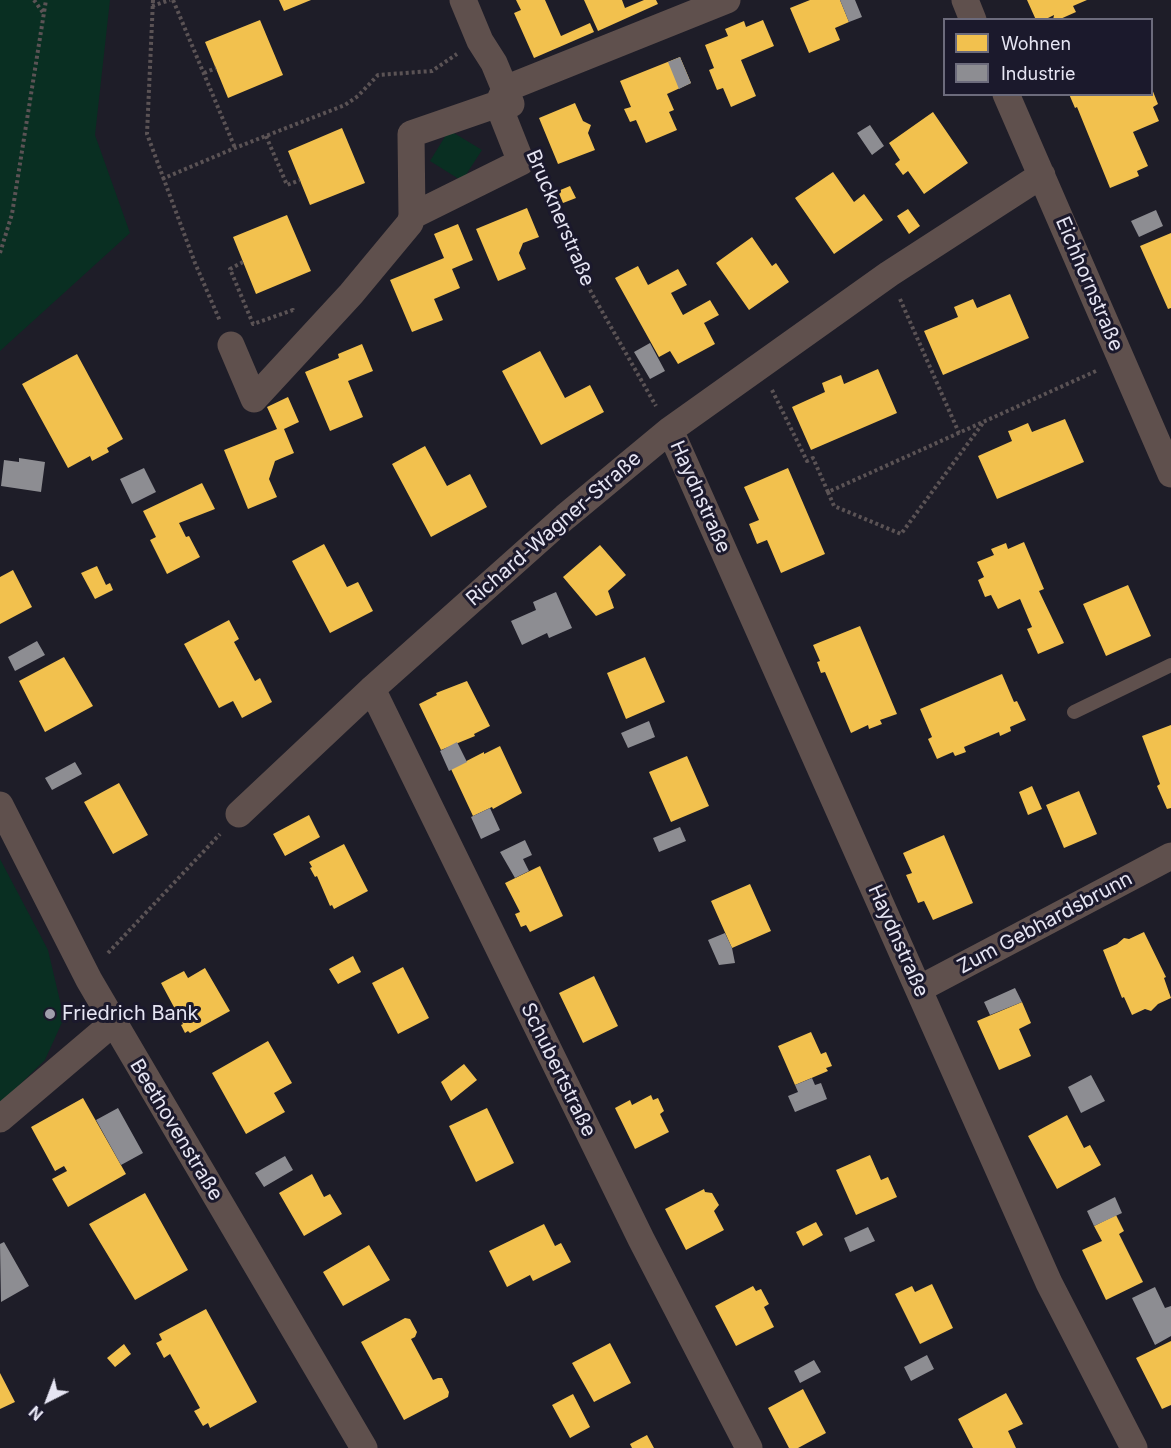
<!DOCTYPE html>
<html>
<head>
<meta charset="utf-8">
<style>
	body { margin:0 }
	#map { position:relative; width:1171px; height:1448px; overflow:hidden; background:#1e1d28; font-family:Inter,sans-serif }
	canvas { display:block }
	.legend { position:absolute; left:943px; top:18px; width:210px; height:78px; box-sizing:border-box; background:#1b192c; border:2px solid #6c6b7c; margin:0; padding:8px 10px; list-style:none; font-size:18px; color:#e6e5f3 }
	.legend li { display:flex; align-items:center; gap:12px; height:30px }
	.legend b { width:30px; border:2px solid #6c6b7c }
	.north { position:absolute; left:18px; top:1370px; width:60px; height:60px; -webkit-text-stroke:4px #1b192c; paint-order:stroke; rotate:222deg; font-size:16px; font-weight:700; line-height:24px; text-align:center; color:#e6e5f3 }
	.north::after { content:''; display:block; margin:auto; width:21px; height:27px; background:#e6e5f3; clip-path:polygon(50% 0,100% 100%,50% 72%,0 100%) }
</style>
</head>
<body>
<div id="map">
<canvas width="1171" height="1448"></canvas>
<ul class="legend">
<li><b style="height:16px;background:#f2c14e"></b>Wohnen</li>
<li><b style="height:16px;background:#8d8d92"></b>Industrie</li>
</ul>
<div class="north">N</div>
</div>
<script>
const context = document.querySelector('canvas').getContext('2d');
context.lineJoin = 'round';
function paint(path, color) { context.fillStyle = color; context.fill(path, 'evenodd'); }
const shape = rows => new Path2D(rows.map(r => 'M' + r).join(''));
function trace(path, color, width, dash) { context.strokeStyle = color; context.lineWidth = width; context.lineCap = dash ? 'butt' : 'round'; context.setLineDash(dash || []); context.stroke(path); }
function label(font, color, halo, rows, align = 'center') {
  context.font = font + ' Inter,sans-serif'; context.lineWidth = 6; context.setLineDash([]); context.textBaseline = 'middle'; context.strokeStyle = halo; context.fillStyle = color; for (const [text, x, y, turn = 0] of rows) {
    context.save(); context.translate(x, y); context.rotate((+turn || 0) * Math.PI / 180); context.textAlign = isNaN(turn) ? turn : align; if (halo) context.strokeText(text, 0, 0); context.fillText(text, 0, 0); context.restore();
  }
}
paint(shape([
	[0,0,110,0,95,135,130,233,0,351],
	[449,130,482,150,462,181,430,161],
	[0,859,48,950,64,1018,45,1060,0,1104]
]), '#092f22');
paint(shape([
	[279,0,311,0,284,11],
	[516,0,545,0,561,36,590,23,594,32,534,58,514,13,521,10],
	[584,0,622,0,625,8,644,0,656,0,658,4,598,31],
	[810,0,840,0,849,22,835,28,840,40,809,53,790,8],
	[1027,0,1087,0,1073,6,1076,12,1058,20,1053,20,1054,15,1044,20,1036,20],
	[260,20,283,75,228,98,205,42],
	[763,20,774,46,741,60,756,96,731,107,723,88,717,90,709,70,714,68,705,45,728,36,725,29,744,21,746,27],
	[680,57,691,83,667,94,674,110,669,112,677,130,646,143,636,120,630,122,624,109,631,107,620,81],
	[1152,89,1158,104,1153,107,1159,121,1133,132,1148,166,1137,171,1139,176,1110,188,1077,107,1075,108,1069,94,1152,94],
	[575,103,583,121,591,125,588,133,595,150,558,164,539,118],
	[933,112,968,163,924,194,908,171,903,175,895,164,900,160,889,143],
	[342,128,365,183,310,205,288,151],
	[833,172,854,202,864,194,883,220,834,254,795,198],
	[570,186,576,198,563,203,558,191],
	[527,208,539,237,523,243,519,253,526,269,498,281,476,229],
	[908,209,920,226,909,234,897,216],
	[287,215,311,271,256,294,233,237],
	[458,224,473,260,452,269,460,288,434,299,443,320,412,332,390,280,444,258,434,234],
	[1171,233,1171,308,1168,309,1140,246],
	[752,237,772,266,776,263,789,282,749,310,716,263],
	[638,266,648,285,678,269,687,285,671,293,683,315,710,300,719,315,704,323,715,344,678,364,670,351,659,357,615,278],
	[1010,294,1029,338,943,375,924,331,958,317,954,307,973,299,977,308],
	[362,344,373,371,348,381,363,417,330,431,305,372,339,358,338,354],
	[540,351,565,398,590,385,604,412,541,445,502,371],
	[77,354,123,439,107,448,109,452,92,461,90,456,68,468,22,384],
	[878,369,897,413,811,450,792,407,825,392,822,383,841,375,844,384],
	[288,397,299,422,284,429,294,453,275,461,269,479,277,497,248,509,224,450,277,429,267,407],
	[1065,419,1084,462,997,499,978,456,1012,441,1008,431,1012,430,1028,423,1032,432],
	[425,446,447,486,470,474,487,507,431,537,392,464],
	[788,468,825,554,781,573,767,540,757,544,749,524,759,520,744,487],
	[202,483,215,509,179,523,186,537,189,536,200,557,167,574,150,540,156,537,143,511],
	[1024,542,1044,589,1039,591,1064,643,1038,654,1027,629,1032,627,1020,599,998,609,991,595,985,597,978,580,984,577,977,562,994,555,991,549,1006,543,1008,549],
	[324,544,347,587,358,582,373,611,330,633,292,561],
	[600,545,626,575,608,591,614,608,596,616,563,577],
	[97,566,106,585,110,583,113,590,95,599,81,573],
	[13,570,32,607,0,624,0,577],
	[1128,585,1151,636,1106,656,1083,604],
	[229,620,239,639,234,642,255,681,260,678,272,702,242,718,233,701,219,708,184,644],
	[860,626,897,714,880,720,882,724,869,729,868,725,851,733,825,672,821,673,817,662,820,661,813,645],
	[64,657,93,706,45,732,19,681],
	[645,657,665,702,626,719,607,673],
	[1002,674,1014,702,1017,701,1026,720,1010,727,1011,731,1000,736,999,732,964,747,966,752,955,756,953,752,937,759,928,739,932,737,920,709],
	[467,681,490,726,474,734,475,736,441,750,419,704,437,695,436,693],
	[1171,725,1171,808,1167,809,1157,786,1160,784,1142,736],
	[500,746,522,793,493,809,492,807,473,816,451,769,484,752,484,754],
	[687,756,709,806,671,822,649,772],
	[119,783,148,835,113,854,84,802],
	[1032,786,1042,809,1028,815,1019,792],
	[1079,791,1097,834,1064,848,1046,805],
	[309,815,320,837,285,856,273,834],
	[944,835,973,903,933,920,924,901,918,903,906,875,912,873,903,853],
	[344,844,368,891,334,909,332,905,330,906,317,876,315,877,310,868,312,867,309,862],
	[540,866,563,916,530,932,526,925,521,927,515,914,520,912,505,883],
	[750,884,771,931,732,948,711,901],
	[1144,932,1166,977,1164,978,1171,998,1158,1004,1151,1011,1145,1009,1132,1015,1124,997,1122,998,1103,950,1117,944,1124,938,1129,939],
	[353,956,361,972,338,984,329,969],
	[403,967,429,1018,398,1034,372,983],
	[205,968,230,1011,190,1033,188,1031,185,1033,181,1025,183,1024,161,983,184,971,188,978],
	[594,976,618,1026,583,1043,559,993],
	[1022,1002,1031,1023,1019,1029,1031,1056,999,1070,977,1021],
	[811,1032,821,1054,826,1052,832,1066,826,1068,828,1071,795,1085,778,1046],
	[268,1041,292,1083,274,1093,285,1112,246,1134,212,1073],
	[464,1064,477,1080,451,1101,441,1082],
	[651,1095,653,1100,658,1098,664,1111,660,1114,669,1132,635,1149,615,1108,630,1100,632,1105],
	[83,1098,126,1174,68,1207,52,1179,67,1171,64,1166,55,1171,31,1127],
	[487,1108,514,1163,476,1182,449,1126],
	[1067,1115,1084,1148,1090,1145,1101,1165,1057,1189,1028,1136],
	[870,1155,881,1180,888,1177,897,1197,856,1215,836,1170],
	[312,1174,324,1197,330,1194,342,1214,304,1236,279,1193],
	[704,1189,705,1192,712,1193,719,1205,714,1211,724,1230,686,1250,665,1209],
	[145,1193,188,1270,135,1300,89,1224],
	[1116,1215,1124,1231,1119,1234,1143,1282,1106,1300,1082,1250,1102,1241,1094,1226],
	[816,1222,823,1235,803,1246,796,1232],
	[544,1224,555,1246,561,1243,571,1262,533,1281,530,1275,507,1287,489,1251],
	[369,1245,390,1280,343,1306,323,1272],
	[932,1284,953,1328,920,1344,895,1294,912,1286,915,1292],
	[753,1286,756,1291,761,1289,769,1304,764,1307,774,1327,736,1346,715,1306],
	[206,1309,257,1402,210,1428,208,1423,203,1426,194,1411,200,1408,170,1354,164,1358,156,1343,162,1340,159,1334],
	[405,1318,410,1319,417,1332,415,1337,411,1339,433,1380,438,1378,442,1378,449,1392,448,1397,404,1420,361,1342],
	[1171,1341,1171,1405,1162,1409,1136,1358],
	[610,1343,631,1383,594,1402,572,1363],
	[124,1344,131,1354,115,1367,107,1358],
	[0,1373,15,1402,0,1409],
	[803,1389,826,1433,798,1448,789,1448,768,1408],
	[1006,1393,1023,1424,1008,1431,1016,1448,973,1448,958,1419],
	[573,1394,590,1427,570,1438,552,1405],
	[647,1435,654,1448,632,1448,630,1444]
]), '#f2c14e');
paint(shape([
	[840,0,855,0,862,17,849,22],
	[680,57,691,83,679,89,668,62],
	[870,125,884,146,872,155,857,133],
	[1156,210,1163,226,1139,237,1131,221],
	[650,343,665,371,650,379,634,352],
	[19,458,45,462,41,492,1,486,4,460,19,462],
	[144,468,156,492,132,504,120,479],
	[556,592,572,628,549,638,547,633,522,645,511,621,536,610,533,602],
	[37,641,45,655,15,671,8,657],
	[649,721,655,737,628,748,621,733],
	[457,742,467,762,449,771,440,751],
	[75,762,82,774,52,790,45,778],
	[490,808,500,830,481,839,471,817],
	[680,827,686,841,659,852,653,838],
	[525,840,532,855,523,859,529,871,515,878,500,852],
	[725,933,732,948,735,963,719,965,708,940],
	[1015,988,1022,1002,990,1015,984,1002],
	[1091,1075,1105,1101,1081,1113,1068,1087],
	[812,1078,815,1085,821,1083,827,1099,795,1112,788,1096,798,1092,795,1085],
	[118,1108,143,1153,121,1165,96,1120],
	[285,1156,293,1170,264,1187,255,1173],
	[1115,1197,1122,1213,1094,1226,1087,1211],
	[868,1227,875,1241,850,1252,844,1238],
	[4,1242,29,1286,1,1302,0,1244],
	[1155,1287,1165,1308,1171,1306,1171,1336,1155,1345,1132,1298],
	[927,1355,934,1369,911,1381,904,1367],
	[814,1360,821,1372,800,1383,794,1371]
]), '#8d8d92');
trace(shape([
	[34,0,44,14],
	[153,0,147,134,195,263,220,321],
	[173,0,235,148],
	[152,6,170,0],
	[204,73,216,68],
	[266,136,287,185,300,180],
	[162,179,235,148,345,105,358,96,378,75,432,71,457,54],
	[544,179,591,292,656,406],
	[0,253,12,214,46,0],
	[243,262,230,269,253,324,293,310,294,313],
	[900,299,959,433],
	[772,390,807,461,813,458,828,492,1096,371],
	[828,492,834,506,901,534,983,423],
	[108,953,220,834]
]), '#5b5355', 4, [3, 3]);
trace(shape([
	[1074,712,1171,665]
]), '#5f504d', 14);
trace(shape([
	[463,0,480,41,494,63,511,104],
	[965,0,973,20],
	[1006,94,1171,474],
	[412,216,521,162,498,104],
	[231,345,254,399,351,294,410,223,412,216,411,134,498,104,505,89,727,0],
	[670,430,1049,1283,1134,1448],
	[372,689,641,1239,749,1448],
	[0,805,89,980,364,1448],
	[239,814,372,689,565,517,670,430,889,274,1042,175],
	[919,989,1171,856],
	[0,1119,113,1023]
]), '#5f504d', 27);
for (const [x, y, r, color] of [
	[50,1014,6,"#a09fac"]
]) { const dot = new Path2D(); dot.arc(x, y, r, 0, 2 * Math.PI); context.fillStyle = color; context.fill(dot); trace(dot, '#1b192c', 2); }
label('20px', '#e6e5f3', '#1b192c', [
	["Brucknerstraße",560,218,67],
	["Eichhornstraße",1089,284,67],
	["Haydnstraße",700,497,66],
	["Richard-Wagner-Straße",554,529,-41],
	["Zum Gebhardsbrunn",1045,923,-28],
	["Haydnstraße",898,941,66],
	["Schubertstraße",558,1070,64],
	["Beethovenstraße",176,1130,59]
]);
label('20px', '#e6e5f3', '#1b192c', [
	["Friedrich Bank",62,1014]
], 'left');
</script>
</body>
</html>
